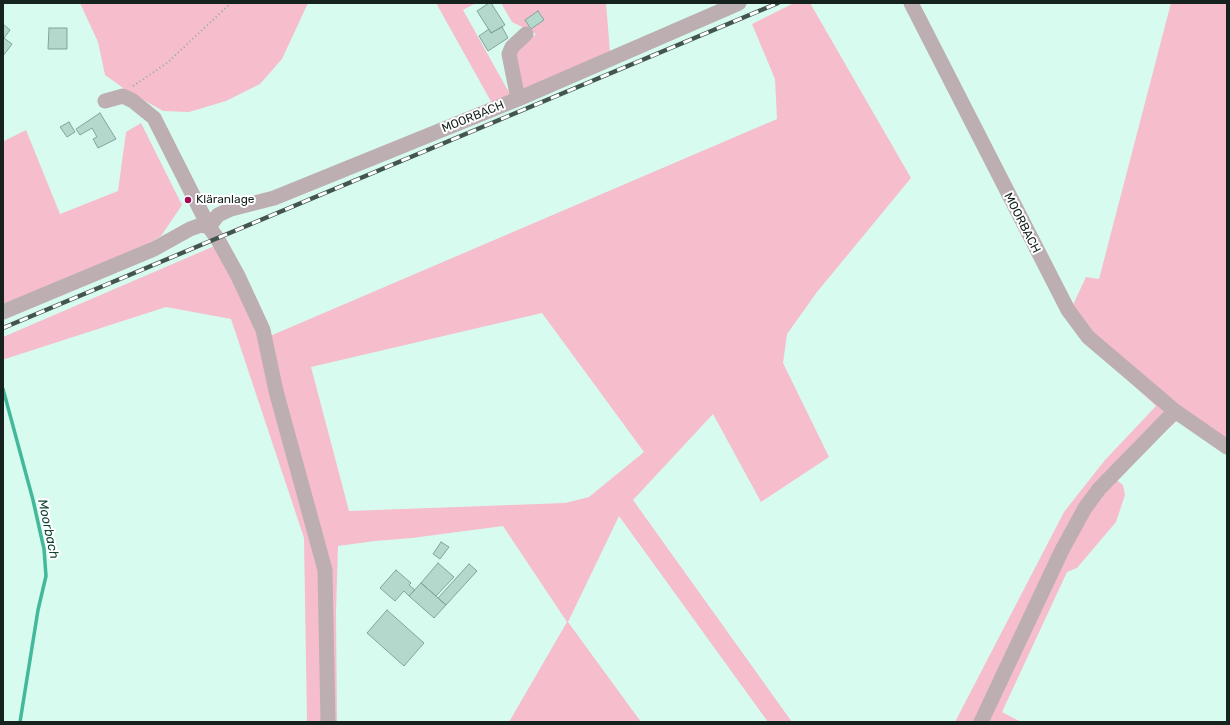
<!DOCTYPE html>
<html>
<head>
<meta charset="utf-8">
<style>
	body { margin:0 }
	#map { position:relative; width:1230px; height:725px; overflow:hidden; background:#d8fbef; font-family:Rubik,sans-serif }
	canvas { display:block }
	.frame { position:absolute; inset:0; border:4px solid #15221e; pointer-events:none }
</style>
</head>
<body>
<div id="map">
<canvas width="1230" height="725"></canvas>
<div class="frame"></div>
</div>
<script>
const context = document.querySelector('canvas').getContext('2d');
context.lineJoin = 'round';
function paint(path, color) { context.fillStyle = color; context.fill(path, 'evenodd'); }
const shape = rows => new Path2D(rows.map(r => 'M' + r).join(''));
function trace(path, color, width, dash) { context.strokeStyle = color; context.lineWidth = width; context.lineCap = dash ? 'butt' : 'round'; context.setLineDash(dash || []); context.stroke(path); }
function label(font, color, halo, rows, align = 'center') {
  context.font = font + ' Rubik,sans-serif'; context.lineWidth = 4; context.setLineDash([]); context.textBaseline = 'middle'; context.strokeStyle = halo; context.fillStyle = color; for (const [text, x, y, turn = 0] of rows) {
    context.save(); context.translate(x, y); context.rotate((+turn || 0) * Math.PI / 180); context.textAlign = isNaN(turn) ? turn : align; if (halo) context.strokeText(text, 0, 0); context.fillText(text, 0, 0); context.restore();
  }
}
paint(shape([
	[80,3,308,3,282,59,260,84,226,101,189,112,163,111,126,90,105,75,98,42],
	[436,3,476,3,463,10,511,96,493,105],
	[501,3,606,3,610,52,522,92,514,54,536,34,512,22],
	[794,3,810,3,911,178,817,292,787,334,783,363,829,457,761,502,713,414,633,500,792,722,768,722,619,516,568,622,641,722,509,722,567,622,503,526,412,538,375,541,338,546,336,612,337,722,307,722,304,538,231,319,166,307,5,359,3,359,3,337,219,244,270,336,777,119,775,79,752,24],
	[542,313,644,452,589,497,565,503,349,511,311,367],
	[1171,3,1227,3,1227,452,1178,420,1114,478,1123,485,1125,495,1116,522,1077,568,1067,572,1002,712,1021,722,955,722,1064,512,1105,460,1156,406,1085,341,1071,309,1086,277,1099,279],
	[141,123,182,205,161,236,140,249,3,304,3,139,4,141,26,130,60,214,118,191,126,132]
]), '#f6bdcd');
trace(shape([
	[3,389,33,500,44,549,46,576,38,610,20,722]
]), '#43b89b', 3.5);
const building = shape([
	[489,3,491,3,505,25,491,33,477,11,489,3],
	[538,11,544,20,531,29,525,20,538,11],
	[3,24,10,30,4,38,12,44,3,56,3,24],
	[502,27,508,38,488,51,479,36,489,29,491,33,502,27],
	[49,28,67,28,67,49,48,49,49,28],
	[100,113,116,139,98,148,93,139,97,137,92,128,80,135,76,129,100,113],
	[69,122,75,132,67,137,60,127,69,122],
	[441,542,449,547,440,559,433,554,441,542],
	[438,563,454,577,436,596,421,583,438,563],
	[469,564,477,571,446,605,438,598,469,564],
	[396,570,411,583,409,585,415,590,409,596,404,591,395,601,380,588,396,570],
	[421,583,446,605,434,618,409,596,421,583],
	[387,610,424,643,404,666,367,633,387,610]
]);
paint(building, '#b5d8cc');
trace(building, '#82a399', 1);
trace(shape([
	[133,86,167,63,231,3]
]), '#8faaa1', 2, [1, 3]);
trace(shape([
	[911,3,1068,310,1088,337,1175,411],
	[518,99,509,54,512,47,526,34],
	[105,101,123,96,133,101,154,118,209,227,217,238,238,276,263,330,276,391,325,570,328,722],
	[209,227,218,215,231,209,274,198,518,99,739,3],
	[3,312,154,249,190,229,201,225,209,227],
	[981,722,1062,550,1085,508,1099,489,1175,411,1227,447]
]), '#bdaeb2', 15);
const rail = shape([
	[3,328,778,3]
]);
trace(rail, '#43554f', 4.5);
trace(rail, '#fff', 3, [9]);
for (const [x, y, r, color] of [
	[188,200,4,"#9f0d55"]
]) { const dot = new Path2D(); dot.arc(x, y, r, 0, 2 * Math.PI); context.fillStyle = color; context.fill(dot); trace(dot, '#fff', 1.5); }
label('12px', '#15221e', '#fff', [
	["MOORBACH",473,117,-22],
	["MOORBACH",1022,223,63]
]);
label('12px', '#15221e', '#fff', [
	["Kläranlage",196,200]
], 'left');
label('italic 13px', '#104337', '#fff', [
	["Moorbach",48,529,78]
]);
</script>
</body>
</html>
